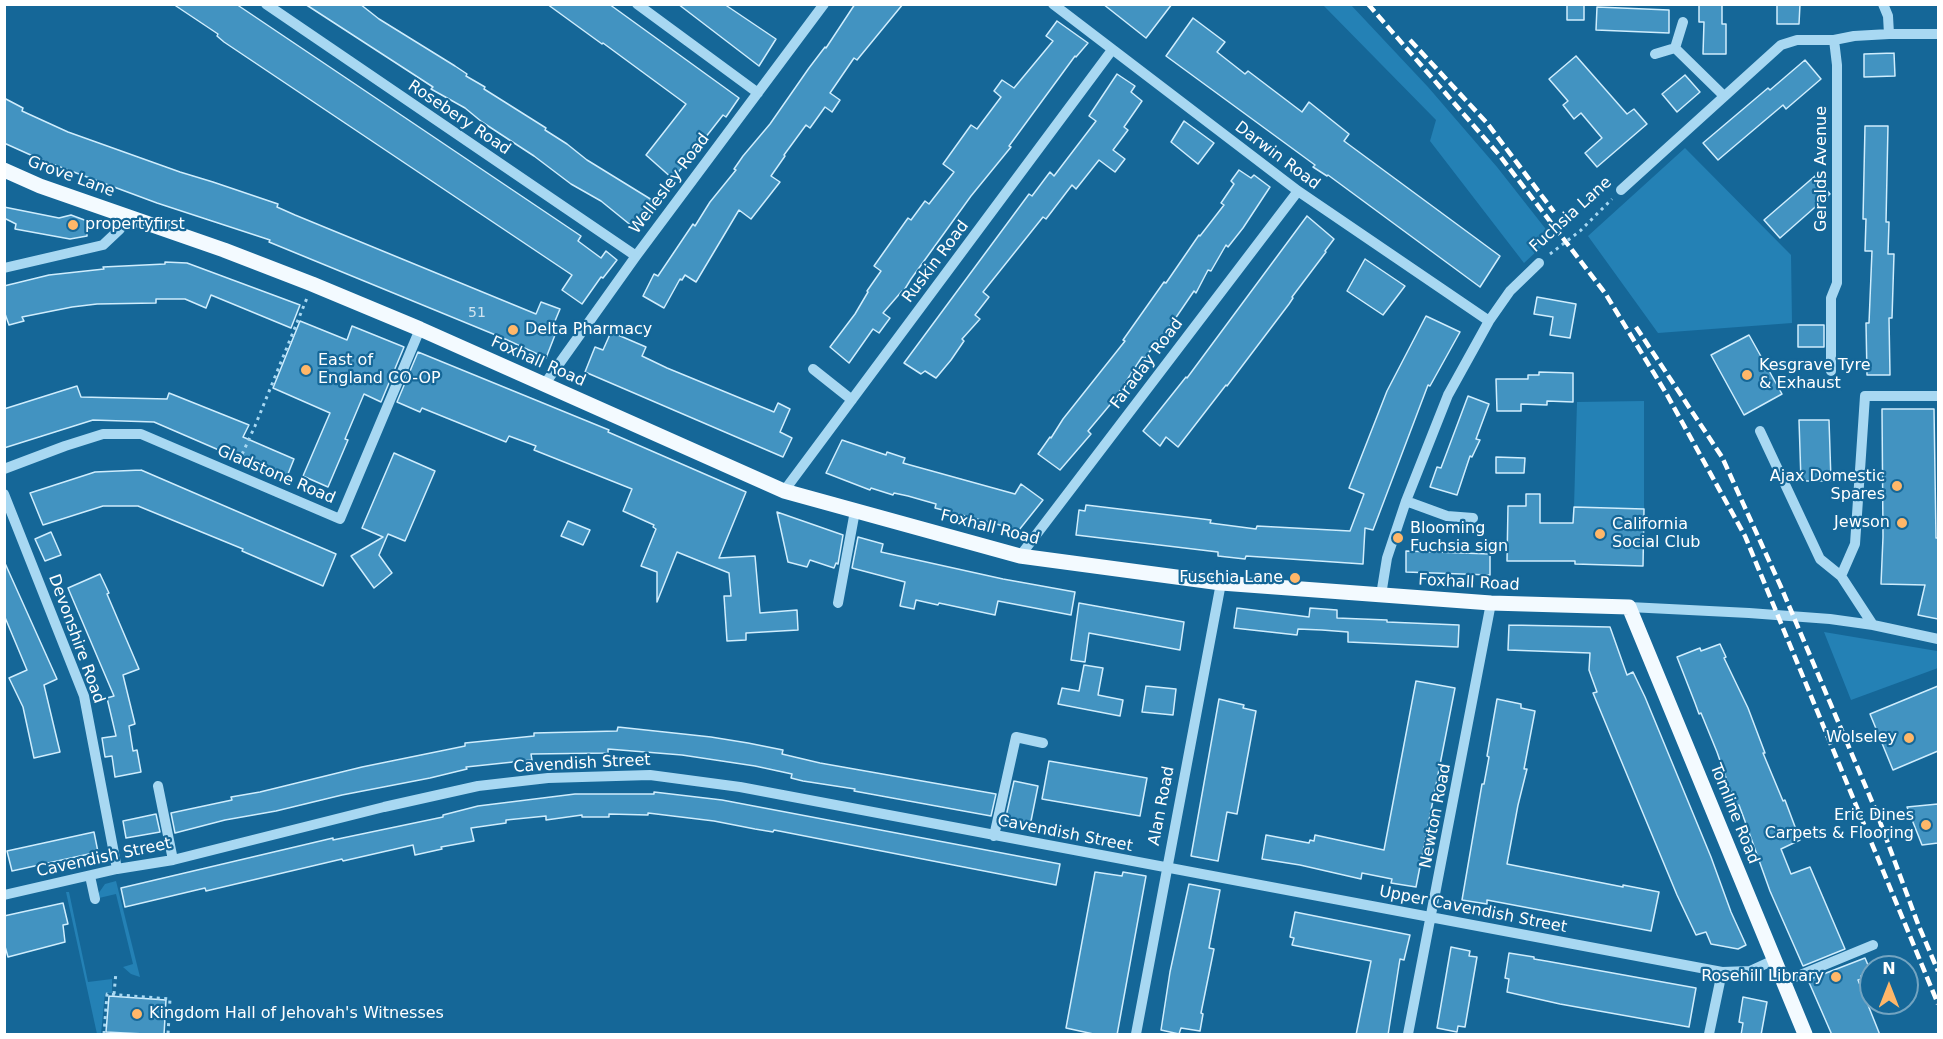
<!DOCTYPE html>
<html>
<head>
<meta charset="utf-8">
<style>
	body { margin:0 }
	#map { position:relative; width:1943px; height:1039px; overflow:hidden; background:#156798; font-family:"DejaVu Sans",sans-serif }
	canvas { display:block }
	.frame { position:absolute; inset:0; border:6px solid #fff; pointer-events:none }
	.north { position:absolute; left:1859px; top:955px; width:60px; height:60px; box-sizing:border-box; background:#156798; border:2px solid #73a4c1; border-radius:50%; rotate:0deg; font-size:16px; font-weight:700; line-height:24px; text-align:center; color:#fff }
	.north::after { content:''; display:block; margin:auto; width:21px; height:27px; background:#ffb769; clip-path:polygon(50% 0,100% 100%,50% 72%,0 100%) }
</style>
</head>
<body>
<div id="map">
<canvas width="1943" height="1039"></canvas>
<div class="frame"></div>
<div class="north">N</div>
</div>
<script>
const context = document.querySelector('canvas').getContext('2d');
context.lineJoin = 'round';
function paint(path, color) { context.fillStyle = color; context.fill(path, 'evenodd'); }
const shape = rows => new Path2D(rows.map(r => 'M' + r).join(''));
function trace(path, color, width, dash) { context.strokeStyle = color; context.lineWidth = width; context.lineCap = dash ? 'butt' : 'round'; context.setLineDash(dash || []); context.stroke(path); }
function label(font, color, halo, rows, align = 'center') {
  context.font = font + ' "DejaVu Sans",sans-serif'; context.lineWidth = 4.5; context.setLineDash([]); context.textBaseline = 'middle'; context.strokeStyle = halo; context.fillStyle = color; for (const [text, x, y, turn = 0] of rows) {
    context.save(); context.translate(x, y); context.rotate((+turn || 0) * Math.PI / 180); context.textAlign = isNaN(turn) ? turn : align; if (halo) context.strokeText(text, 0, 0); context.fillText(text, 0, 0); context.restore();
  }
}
paint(shape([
	[1323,5,1351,5,1428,87,1497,167,1552,237,1524,263,1430,141,1436,120],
	[1685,148,1791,255,1792,323,1658,333,1588,236],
	[1644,401,1644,509,1574,507,1577,402],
	[1824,632,1937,651,1938,668,1851,700],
	[116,881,140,977,131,974,123,967,133,964,116,894,99,898,98,894,105,884],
	[66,892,69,892,88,982,112,979,112,993,105,993,101,1034,97,1034]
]), '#2481b5');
const building = shape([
	[173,4,236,4,581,236,578,241,601,258,606,251,617,260,603,278,601,277,582,304,562,290,572,275,224,42,217,36,218,34,173,4],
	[305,4,360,4,379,19,455,66,467,74,466,76,485,87,484,89,546,128,545,130,567,144,587,160,652,200,633,227,601,201,571,184,534,156,482,122,465,108,431,89,433,87,305,4],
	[547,4,609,4,739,98,726,117,723,115,673,179,646,155,686,104,603,43,602,44,547,4],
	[678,4,724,4,776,39,759,66,678,4],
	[855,4,903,4,857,60,854,58,830,93,840,100,832,112,825,107,810,128,806,125,784,155,785,156,771,176,780,182,751,219,739,210,696,282,685,275,682,280,680,279,664,308,643,296,654,274,658,276,693,224,695,226,710,202,736,170,734,169,743,156,770,124,809,68,825,47,826,48,855,4],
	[1103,4,1172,4,1146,38,1103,4],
	[1567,4,1584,4,1584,20,1567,20,1567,4],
	[1699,4,1722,4,1722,24,1726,24,1726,54,1703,54,1704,22,1699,22,1699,4],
	[1777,4,1800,4,1799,24,1777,24,1777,4],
	[1597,7,1669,10,1669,33,1596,30,1597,7],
	[1193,18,1225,42,1217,52,1245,74,1248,71,1302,112,1309,102,1349,134,1344,141,1500,256,1480,287,1328,175,1327,176,1313,167,1315,165,1166,56,1193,18],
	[1057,21,1088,43,1076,57,1075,56,1009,146,1011,147,971,196,911,279,903,292,902,291,883,313,890,318,879,333,873,329,849,363,830,347,855,314,868,292,867,291,881,271,874,266,908,218,911,220,925,201,929,204,954,172,943,164,971,125,977,129,1001,97,994,91,1002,80,1014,88,1053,41,1046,36,1057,21],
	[1894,53,1895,76,1864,77,1864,54,1894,53],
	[1576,56,1627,114,1634,109,1647,124,1597,167,1585,153,1602,138,1581,113,1574,119,1563,105,1568,101,1549,79,1576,56],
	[1805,60,1821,79,1786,109,1783,105,1718,160,1703,143,1768,88,1770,90,1805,60],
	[1117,74,1135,86,1131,92,1142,101,1124,127,1128,130,1113,150,1125,159,1115,172,1099,160,1076,189,1072,185,1046,219,1043,217,983,292,989,297,975,315,980,319,962,339,964,341,951,360,936,378,925,371,921,374,904,363,1029,194,1032,196,1050,172,1054,176,1096,121,1089,116,1117,74],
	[1685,75,1700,92,1677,112,1662,94,1685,75],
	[4,98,23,108,22,111,68,132,180,172,213,182,278,204,277,207,295,215,536,314,541,302,560,309,550,333,555,335,546,358,503,338,269,242,270,240,157,203,44,161,4,143,4,98],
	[1184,121,1214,143,1198,164,1171,142,1184,121],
	[1865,126,1888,126,1886,222,1889,222,1888,254,1894,254,1892,318,1889,318,1890,375,1867,375,1866,323,1869,323,1872,251,1865,251,1866,219,1863,219,1865,126],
	[1239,170,1251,178,1254,175,1270,187,1243,228,1228,247,1226,245,1211,271,1208,270,1196,293,1194,291,1162,338,1161,336,1145,358,1142,357,1114,400,1088,431,1091,434,1060,470,1038,454,1050,437,1051,438,1063,419,1125,341,1123,340,1164,282,1166,283,1199,235,1200,236,1224,205,1221,203,1234,184,1231,181,1239,170],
	[1815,176,1830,194,1780,238,1764,220,1815,176],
	[4,207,59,218,71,215,87,221,87,236,70,239,15,229,16,224,4,218,4,207],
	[1307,216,1334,239,1325,251,1326,252,1292,297,1293,298,1289,304,1227,386,1226,385,1178,447,1166,437,1160,446,1143,431,1186,377,1187,378,1307,216],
	[1365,259,1405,286,1383,315,1347,291,1365,259],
	[165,262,187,263,300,305,291,328,211,295,206,308,185,299,156,299,156,303,97,304,72,307,22,317,24,321,9,325,4,311,4,286,49,275,104,269,103,267,165,264,165,262],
	[1537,297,1576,304,1570,338,1550,335,1553,317,1534,314,1537,297],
	[1426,316,1460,332,1430,386,1428,385,1373,530,1365,528,1363,564,1246,556,1245,559,1218,556,1218,552,1076,535,1079,510,1085,511,1086,505,1211,520,1210,523,1256,529,1257,526,1350,531,1364,494,1349,488,1387,391,1426,316],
	[300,321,347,340,352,326,404,347,381,402,364,394,345,439,348,440,328,487,303,476,330,413,273,388,300,321],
	[1798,325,1824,325,1824,347,1798,347,1798,325],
	[611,332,646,347,642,356,667,368,774,412,778,403,790,409,780,432,792,438,783,457,585,372,595,347,603,350,611,332],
	[1749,335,1782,394,1744,415,1711,355,1749,335],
	[418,352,609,430,608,432,746,492,719,558,755,556,760,613,797,610,798,630,746,633,746,640,727,641,724,596,731,596,729,573,677,552,657,602,657,572,641,566,656,529,653,527,654,525,623,511,632,489,534,450,536,446,509,436,506,442,422,408,420,412,397,402,418,352],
	[1539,372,1573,373,1573,402,1547,401,1547,405,1521,404,1521,411,1497,411,1496,379,1528,379,1528,375,1539,375,1539,372],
	[77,386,81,397,167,399,169,393,249,425,243,437,294,459,286,479,154,422,93,420,4,448,4,409,77,386],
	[1468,396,1489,404,1476,439,1480,440,1472,457,1470,456,1457,495,1430,487,1437,467,1441,468,1468,396],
	[1882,409,1934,409,1936,538,1938,538,1938,619,1918,615,1925,585,1881,584,1883,537,1882,409],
	[1799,420,1829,420,1831,481,1801,481,1799,420],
	[842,440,886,455,887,452,905,458,903,463,1015,494,1021,484,1043,500,1019,530,935,508,936,504,908,496,894,493,893,495,871,488,870,490,826,473,842,440],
	[394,453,435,471,405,541,388,534,379,555,392,573,374,588,351,556,383,537,362,528,394,453],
	[1496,457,1525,458,1524,473,1496,473,1496,457],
	[141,470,336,554,323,586,242,551,243,549,138,506,103,506,43,525,30,493,95,472,141,470],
	[1526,494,1540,494,1540,523,1573,523,1574,507,1644,509,1643,566,1575,564,1575,561,1507,561,1508,506,1526,506,1526,494],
	[777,512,843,535,838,564,836,563,834,568,810,560,807,567,788,562,777,512],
	[568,521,590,530,583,545,561,536,568,521],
	[51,532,61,555,45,561,35,539,51,532],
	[858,537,883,544,881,552,1003,579,1075,592,1071,615,998,601,995,615,939,603,938,605,916,600,914,609,900,606,905,582,852,568,858,537],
	[1406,551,1490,554,1490,575,1406,572,1406,551],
	[4,561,57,679,44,685,60,752,34,758,23,707,9,678,27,670,4,615,4,561],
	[100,574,109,593,107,594,139,669,123,675,135,724,129,726,133,751,137,750,141,772,115,777,112,756,105,757,102,738,116,736,107,698,114,696,68,588,100,574],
	[1079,603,1184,622,1180,650,1089,633,1085,662,1071,660,1079,603],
	[1237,608,1309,617,1310,608,1324,609,1337,610,1337,618,1387,620,1387,622,1459,625,1458,647,1348,642,1348,632,1322,630,1298,629,1297,635,1234,628,1237,608],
	[1509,625,1610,627,1627,675,1633,672,1645,697,1711,857,1731,912,1746,945,1738,949,1711,944,1706,932,1696,935,1677,895,1593,693,1597,692,1589,670,1590,653,1508,650,1509,625],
	[1720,644,1726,657,1724,658,1748,708,1765,753,1763,753,1783,801,1785,800,1800,840,1781,849,1791,874,1810,867,1845,949,1803,966,1770,891,1746,824,1739,805,1736,806,1732,795,1717,752,1701,713,1699,714,1695,703,1677,657,1700,648,1701,651,1720,644],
	[1084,665,1103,668,1098,695,1123,700,1120,716,1058,704,1062,688,1079,691,1084,665],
	[1416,681,1455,688,1416,887,1391,883,1392,879,1362,873,1361,879,1300,865,1262,859,1266,835,1309,843,1310,840,1314,841,1315,835,1384,850,1416,681],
	[1146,686,1176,689,1173,715,1142,712,1146,686],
	[1938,686,1938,751,1893,770,1870,714,1938,686],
	[1219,699,1244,705,1243,708,1256,711,1237,814,1227,812,1218,861,1191,856,1219,699],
	[1497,699,1521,704,1521,708,1535,711,1524,769,1527,769,1518,805,1507,864,1623,887,1623,885,1659,892,1651,931,1487,900,1487,904,1462,900,1482,784,1484,784,1489,757,1487,756,1497,699],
	[618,727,711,737,748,743,783,750,782,754,820,763,996,794,991,816,854,791,855,789,803,781,791,778,792,774,755,766,682,755,608,749,608,753,531,754,532,760,466,767,467,769,430,778,342,795,276,811,225,820,175,833,171,813,232,800,231,797,260,792,362,767,465,746,465,743,534,736,534,733,617,731,618,727],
	[1049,761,1147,778,1140,816,1042,799,1049,761],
	[1014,781,1038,786,1030,826,1005,821,1014,781],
	[654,792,722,800,1060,864,1056,885,774,830,773,832,755,829,714,821,648,813,648,815,609,814,609,817,582,817,582,815,546,820,546,816,506,820,506,823,471,828,474,841,441,847,442,849,415,855,413,845,343,861,342,859,206,891,205,888,125,907,121,888,333,838,333,840,443,817,443,815,478,806,575,794,654,794,654,792],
	[1938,804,1938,843,1922,845,1907,807,1938,804],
	[156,814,160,832,126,838,123,821,156,814],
	[94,832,98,852,12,871,7,851,94,832],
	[1095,872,1122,876,1123,872,1146,876,1117,1035,1098,1035,1066,1028,1095,872],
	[1189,884,1220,890,1209,948,1214,949,1201,1013,1203,1014,1200,1031,1181,1028,1179,1034,1161,1030,1170,972,1189,884],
	[63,903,68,924,63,925,65,942,8,957,4,943,4,916,63,903],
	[1295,912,1410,935,1404,960,1400,959,1399,965,1388,1035,1356,1035,1371,961,1292,945,1294,938,1290,937,1295,912],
	[1451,947,1470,951,1469,956,1477,957,1465,1027,1458,1026,1457,1032,1437,1028,1451,947],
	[1509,953,1534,957,1534,959,1546,961,1696,988,1689,1027,1560,1004,1507,992,1509,979,1505,978,1509,953],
	[1865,958,1871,972,1861,976,1862,979,1858,980,1880,1035,1832,1035,1808,980,1865,958],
	[109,996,166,1000,164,1035,106,1032,109,996],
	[1743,997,1767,1002,1761,1035,1741,1035,1743,1023,1739,1022,1743,997]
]);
paint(building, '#4293c1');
trace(building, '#cfedfd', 1.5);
trace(shape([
	[1550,254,1580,231,1612,199],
	[239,461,255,426,307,298],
	[114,994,116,972],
	[104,1034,107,994,170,999,168,1034]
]), '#a8d8f2', 3, [3, 4.5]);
trace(shape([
	[266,4,636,256],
	[637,4,758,93],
	[1053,4,1298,191,1489,321],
	[1883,4,1888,16,1889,34],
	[1675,48,1724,96],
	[1655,54,1675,48,1683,22],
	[1621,190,1781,45,1797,40,1834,40,1854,36,1889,34,1938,34],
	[4,268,103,245,120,229,126,216],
	[813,369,852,400],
	[1831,371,1831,298,1837,283,1837,65,1834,40],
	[544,385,636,256,824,4],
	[1760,431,1820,559,1841,576],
	[4,469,65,446,103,434,141,434,340,519,420,329],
	[784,491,1112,50],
	[4,494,84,696,117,869],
	[1406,501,1447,516,1473,518],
	[1020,556,1298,191],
	[1381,595,1387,558,1406,501,1448,395,1489,321,1510,291,1539,263],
	[838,603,855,511],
	[1629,607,1749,613,1830,619,1873,625,1938,639],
	[1873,625,1841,576,1855,544,1865,396,1937,396],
	[158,786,173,860],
	[994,836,1016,737,1043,743],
	[90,876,95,899],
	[4,895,117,869,173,860,384,807,478,786,548,778,650,775,740,787,1722,972,1750,971,1774,960],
	[1783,982,1873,945],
	[1136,1034,1221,583],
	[1408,1034,1491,603],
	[1709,1034,1722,972]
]), '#a8d8f2', 10);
trace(shape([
	[4,170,40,186,224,250,312,284,420,329,784,491,1020,556,1221,583,1491,603,1629,607,1805,1034]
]), '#f3faff', 15);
trace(shape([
	[1368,4,1500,156,1605,293,1666,393,1745,536,1938,1004],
	[1410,40,1487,123,1554,212],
	[1636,327,1722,457,1781,587,1876,811,1918,924,1938,971]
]), '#fff', 4.5, [10, 4.5]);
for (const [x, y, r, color] of [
	[73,225,6,"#ffb769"],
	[513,330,6,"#ffb769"],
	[306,370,6,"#ffb769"],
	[1747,375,6,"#ffb769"],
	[1897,486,6,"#ffb769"],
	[1902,523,6,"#ffb769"],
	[1600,534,6,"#ffb769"],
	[1398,538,6,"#ffb769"],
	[1295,578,6,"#ffb769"],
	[1909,738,6,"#ffb769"],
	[1926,825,6,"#ffb769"],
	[1836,977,6,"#ffb769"],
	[137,1014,6,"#ffb769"]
]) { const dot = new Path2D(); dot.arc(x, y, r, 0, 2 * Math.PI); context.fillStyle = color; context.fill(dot); trace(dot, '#156798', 2); }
label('14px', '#d0e4f0', null, [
	["51",477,313]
]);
label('16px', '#fff', '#156798', [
	["Rosebery Road",459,118,34],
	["Darwin Road",1277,156,37],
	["Geralds Avenue",1822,169,-90],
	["Grove Lane",71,177,20],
	["Wellesley Road",670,184,-53],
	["Fuchsia Lane",1571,215,-42],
	["Ruskin Road",936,262,-53],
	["Foxhall Road",538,362,24],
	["Faraday Road",1147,364,-53],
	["Gladstone Road",276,475,23],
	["Foxhall Road",990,528,14],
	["Foxhall Road",1469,583,3],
	["Devonshire Road",76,639,70],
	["Cavendish Street",582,764,-3],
	["Alan Road",1162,806,-79],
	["Tomline Road",1734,814,68],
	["Newton Road",1436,816,-79],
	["Cavendish Street",1065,834,11],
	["Cavendish Street",104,858,-12],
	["Upper Cavendish Street",1473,910,11]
]);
label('16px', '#fff', '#156798', [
	["propertyfirst",85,225],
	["Delta Pharmacy",525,330],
	["East of",318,361],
	["England CO-OP",318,379],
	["Kesgrave Tyre",1759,366],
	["& Exhaust",1759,384],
	["Ajax Domestic",1885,477,"right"],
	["Spares",1885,495,"right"],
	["Jewson",1890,523,"right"],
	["California",1612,525],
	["Social Club",1612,543],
	["Blooming",1410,529],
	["Fuchsia sign",1410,547],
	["Fuschia Lane",1283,578,"right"],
	["Wolseley",1897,738,"right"],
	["Eric Dines",1914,816,"right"],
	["Carpets & Flooring",1914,834,"right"],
	["Rosehill Library",1824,977,"right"],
	["Kingdom Hall of Jehovah's Witnesses",149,1014]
], 'left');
</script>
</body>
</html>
